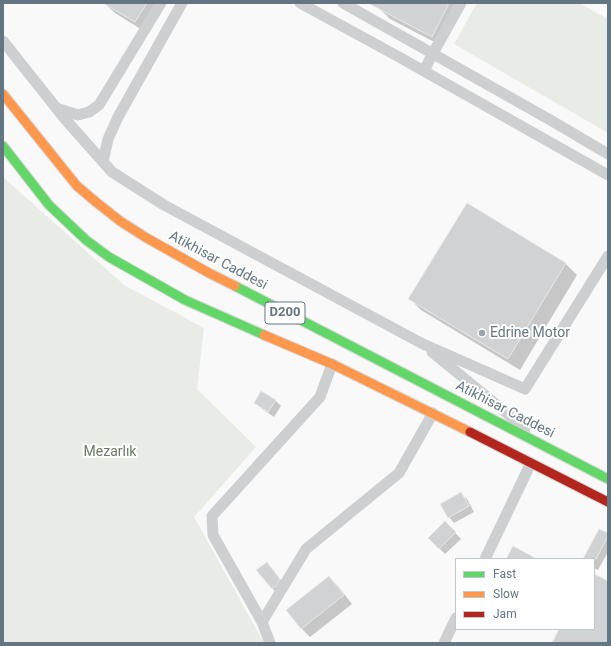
<!DOCTYPE html>
<html>
<head>
<meta charset="utf-8">
<style>
	body { margin:0 }
	#map { position:relative; width:611px; height:646px; overflow:hidden; background:#f9f9f9; font-family:Roboto,sans-serif }
	canvas { display:block }
	.frame { position:absolute; inset:0; border:4px solid #657683; pointer-events:none }
	.legend { position:absolute; left:455px; top:558px; width:140px; height:72px; box-sizing:border-box; background:#fff; border:1px solid #c1c8cd; margin:0; padding:5px 7px; list-style:none; font-size:12px; color:#657683 }
	.legend li { display:flex; align-items:center; gap:8px; height:20px }
	.legend b { width:20px; border:1px solid #c1c8cd }
</style>
</head>
<body>
<div id="map">
<canvas width="611" height="646"></canvas>
<div class="frame"></div>
<ul class="legend">
<li><b style="height:5px;background:#63d668"></b>Fast</li>
<li><b style="height:5px;background:#ff974d"></b>Slow</li>
<li><b style="height:5px;background:#b3261e"></b>Jam</li>
</ul>
</div>
<script>
const context = document.querySelector('canvas').getContext('2d');
context.lineJoin = 'round';
function paint(path, color) { context.fillStyle = color; context.fill(path, 'evenodd'); }
const shape = rows => new Path2D(rows.map(r => 'M' + r).join(''));
function trace(path, color, width, dash) { context.strokeStyle = color; context.lineWidth = width; context.lineCap = dash ? 'butt' : 'round'; context.setLineDash(dash || []); context.stroke(path); }
function label(font, color, halo, rows, align = 'center') {
  context.font = font + ' Roboto,sans-serif'; context.lineWidth = 4; context.setLineDash([]); context.textBaseline = 'middle'; context.strokeStyle = halo; context.fillStyle = color; for (const [text, x, y, turn = 0] of rows) {
    context.save(); context.translate(x, y); context.rotate((+turn || 0) * Math.PI / 180); context.textAlign = isNaN(turn) ? turn : align; if (halo) context.strokeText(text, 0, 0); context.fillText(text, 0, 0); context.restore();
  }
}
paint(shape([
	[477,3,579,3,608,19,608,133,454,44],
	[3,177,124,285,204,328,197,389,256,447,194,517,264,643,3,643]
]), '#e8ebe6');
paint(shape([
	[104,3,164,3,147,33,115,13],
	[383,3,463,3,442,46,390,19,380,9],
	[565,263,577,275,520,370,421,310,410,299],
	[275,400,281,406,274,417,261,408,255,403],
	[461,494,467,499,474,512,454,523,449,517],
	[445,522,461,539,445,554,429,538],
	[608,535,608,552,598,570,594,568,594,559,584,559],
	[272,569,285,585,278,594,272,588],
	[329,578,338,586,352,604,310,637,301,628]
]), '#0003');
const building = shape([
	[103,3,147,3,135,22,103,3],
	[368,3,449,3,432,37,368,3],
	[467,203,566,263,508,359,408,299,467,203],
	[261,391,276,400,268,412,254,403,261,391],
	[461,492,469,506,448,518,440,504,461,492],
	[445,521,456,532,439,549,428,538,445,521],
	[599,529,608,533,608,536,596,559,583,559,599,529],
	[513,546,537,559,506,559,513,546],
	[267,562,280,579,276,586,272,589,256,570,267,562],
	[594,574,608,581,608,643,552,643,559,629,594,629,594,574],
	[329,576,344,595,301,629,286,610,329,576]
]);
paint(building, '#d0d2d3');
trace(building, '#e8e8e8', 1);
const fast = shape([
	[3,146,49,205,86,240,109,257,185,300,264,335],
	[235,286,608,479]
]);
const slow = shape([
	[3,94,77,186,96,202,120,221,145,237,209,273,235,286],
	[264,335,332,364,470,432]
]);
const jam = shape([
	[470,432,608,502]
]);
trace(fast, '#d5d6d6', 11);
trace(slow, '#d5d6d6', 11);
trace(jam, '#d5d6d6', 11);
trace(shape([
	[300,3,399,57,608,175],
	[343,3,552,121,608,154],
	[3,41,65,119,112,172,164,205,421,343,525,389,608,256],
	[424,71,432,55,461,3],
	[56,108,78,115,89,112,99,105,161,3],
	[103,162,108,139,118,117,182,3],
	[432,352,520,424,525,429],
	[485,559,531,463],
	[262,622,306,549,399,473,433,413],
	[270,643,262,622,213,535,212,516,320,397,332,364],
	[444,643,456,618]
]), '#cecfd0', 11);
trace(fast, '#63d668', 9);
trace(slow, '#ff974d', 9);
trace(jam, '#b3261e', 9);
for (const [x, y, r, color] of [
	[482,333,4,"#99a4ac"]
]) { const dot = new Path2D(); dot.arc(x, y, r, 0, 2 * Math.PI); context.fillStyle = color; context.fill(dot); trace(dot, '#fff', 1.5); }
for (const [x, y, w] of [
	[285,313,40]
]) { const box = new Path2D(); box.roundRect(x - w / 2, y - 11, w, 22, 3); context.fillStyle = '#fff'; context.fill(box); trace(box, '#657683', 1); }
label('bold 13px', '#657683', null, [
	["D200",285,313]
]);
label('14px', '#657683', '#fff', [
	["Atikhisar Caddesi",218,261,28],
	["Atikhisar Caddesi",505,410,27]
]);
label('14px', '#657683', '#fff', [
	["Edrine Motor",490,333]
], 'left');
label('14px', '#687a64', '#fff', [
	["Mezarlık",110,452]
]);
</script>
</body>
</html>
